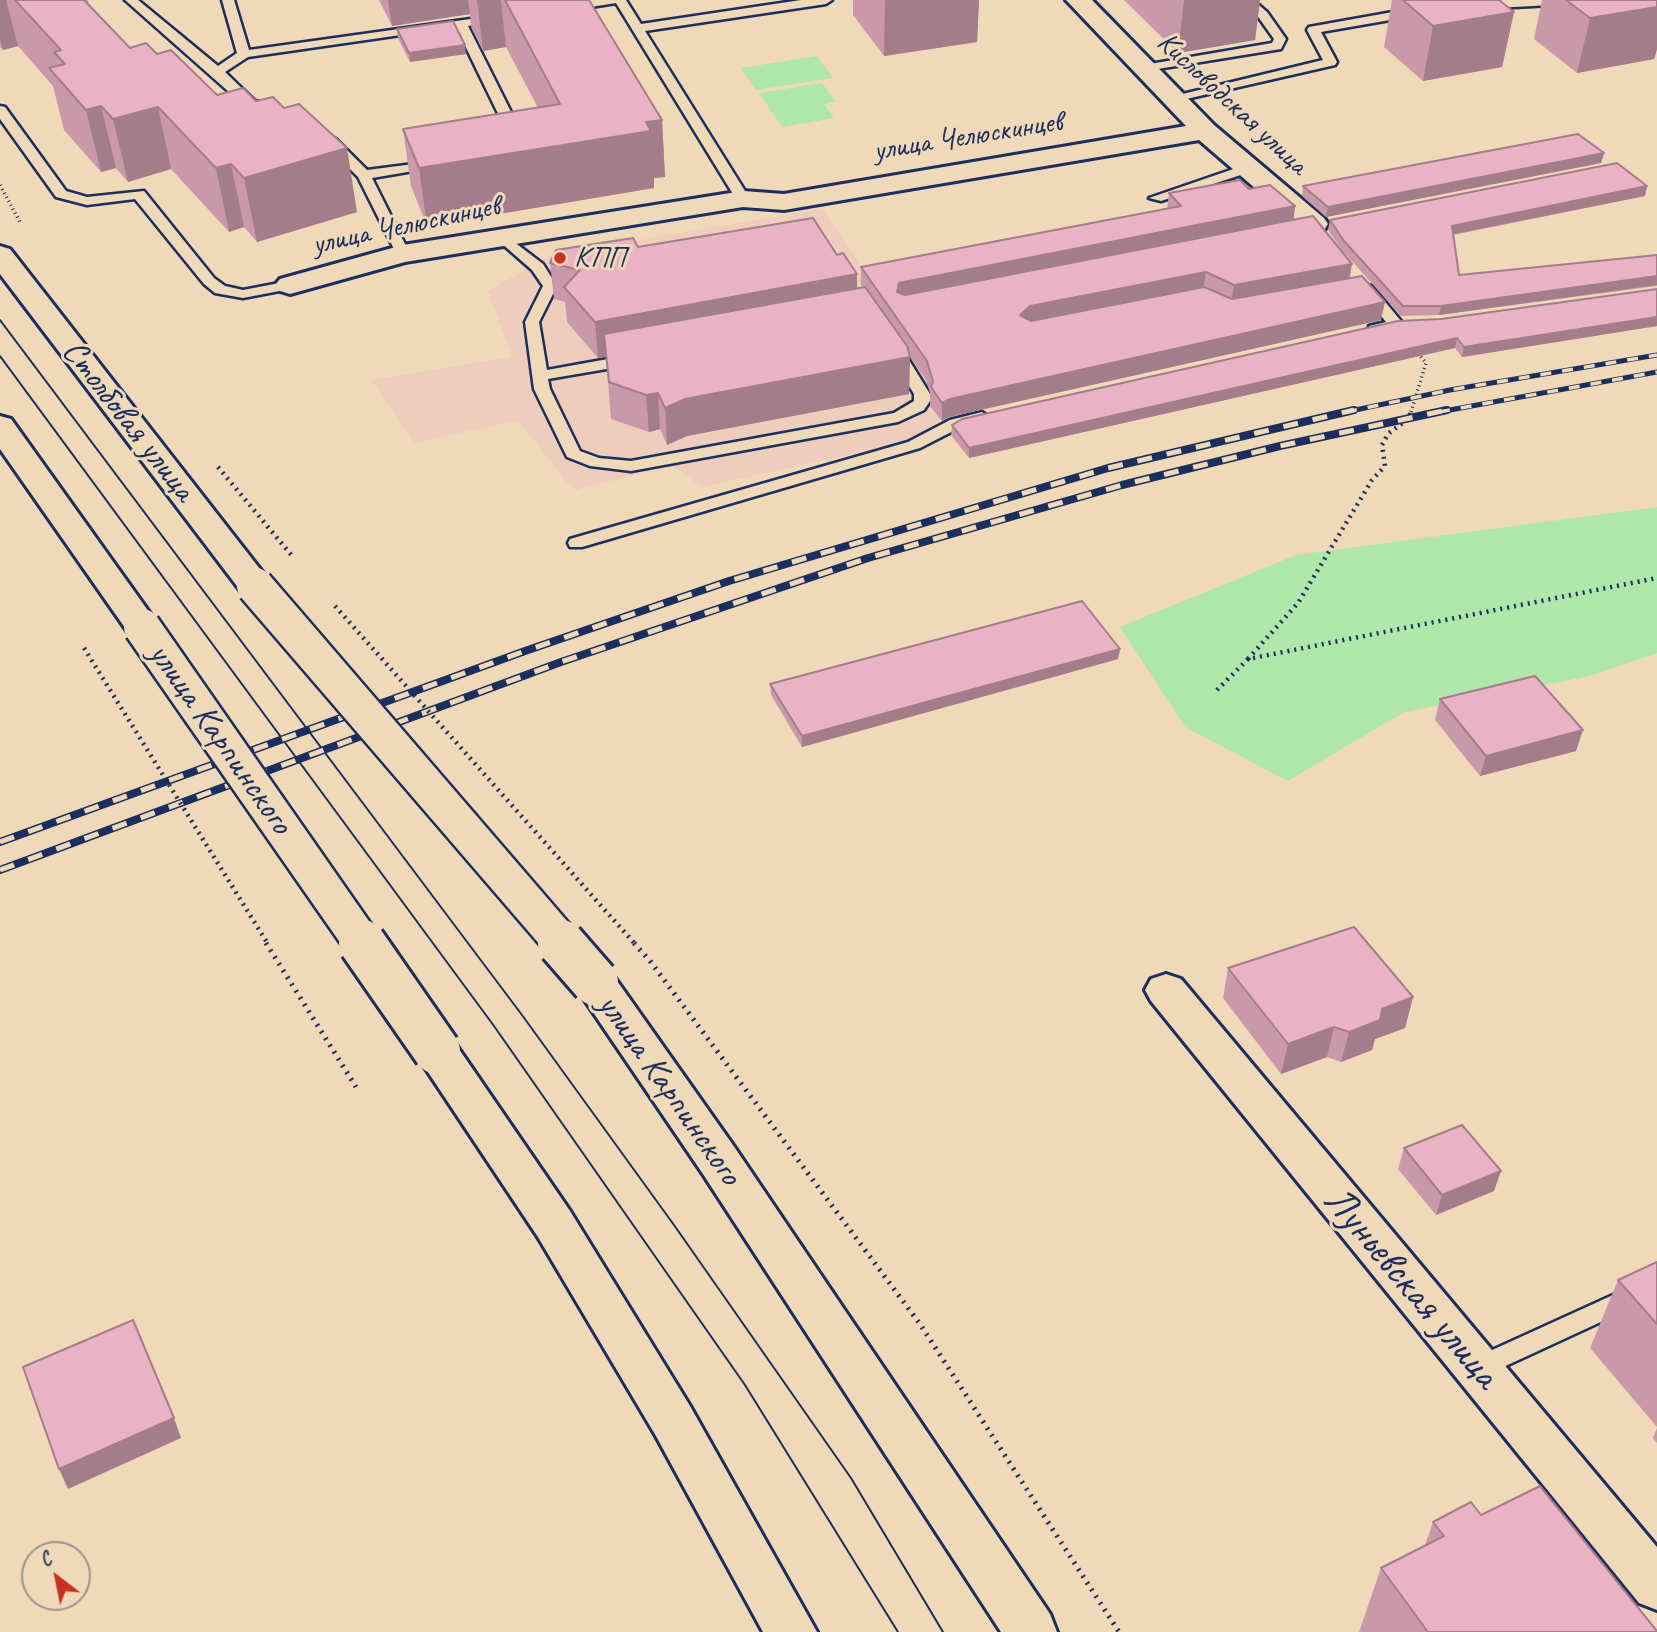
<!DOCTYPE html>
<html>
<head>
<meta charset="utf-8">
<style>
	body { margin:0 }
	#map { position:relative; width:1657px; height:1632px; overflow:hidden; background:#f0d9b8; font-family:Caveat,sans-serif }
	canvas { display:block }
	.north { position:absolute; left:21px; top:1541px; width:70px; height:70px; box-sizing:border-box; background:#f0d9b8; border:2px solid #9b9594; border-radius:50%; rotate:328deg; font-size:19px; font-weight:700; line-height:28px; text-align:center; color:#1b2f5e }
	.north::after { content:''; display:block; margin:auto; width:24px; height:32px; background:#c8321e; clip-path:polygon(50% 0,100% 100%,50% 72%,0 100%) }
</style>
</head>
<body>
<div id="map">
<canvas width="1657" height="1632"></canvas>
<div class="north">С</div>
</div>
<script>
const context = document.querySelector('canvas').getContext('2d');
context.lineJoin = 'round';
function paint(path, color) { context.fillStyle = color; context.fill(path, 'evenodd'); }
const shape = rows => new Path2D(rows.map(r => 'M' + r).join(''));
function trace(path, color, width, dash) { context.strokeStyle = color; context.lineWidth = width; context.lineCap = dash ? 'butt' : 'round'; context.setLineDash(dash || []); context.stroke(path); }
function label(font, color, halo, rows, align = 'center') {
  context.font = font + ' Caveat,sans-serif'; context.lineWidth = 6; context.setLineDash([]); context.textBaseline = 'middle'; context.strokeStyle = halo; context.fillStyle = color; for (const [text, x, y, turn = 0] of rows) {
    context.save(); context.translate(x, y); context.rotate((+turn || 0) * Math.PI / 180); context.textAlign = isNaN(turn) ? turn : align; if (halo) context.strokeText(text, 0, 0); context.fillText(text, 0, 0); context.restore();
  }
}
paint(shape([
	[822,209,922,352,944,416,917,436,889,446,702,487,671,465,576,490,567,483,518,420,414,443,371,380,512,357,488,291,552,255]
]), '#eecdbc');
paint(shape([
	[817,56,833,78,756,90,741,68],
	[822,83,836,102,824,104,834,118,782,127,759,93],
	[1657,507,1657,653,1590,676,1404,712,1288,781,1185,727,1120,627,1296,555]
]), '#afe6a9');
const service = shape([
	[125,0,138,0,218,66,237,53,222,0,234,0,249,50,499,15,499,21,468,26,522,134,515,138,508,134,456,27,248,57,225,72,255,101,262,102,264,105,257,109,246,107,125,0],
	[588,0,626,0,641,24,801,0,832,0,826,4,645,31,750,199,748,202,736,199,616,3,566,11,560,7,588,0],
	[1240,0,1253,0,1267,12,1286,39,1281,49,1139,72,1139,66,1144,65,1272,43,1274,39,1259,18,1240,0],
	[1502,0,1576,0,1570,4,1477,9,1471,5,1477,1,1502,0],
	[1415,8,1419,9,1419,15,1321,32,1337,62,1335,65,1173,102,1166,98,1323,60,1307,30,1309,27,1415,8],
	[0,106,5,107,66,191,87,197,144,191,214,278,225,286,243,290,290,281,297,285,290,289,243,298,215,293,204,284,135,199,87,205,56,197,0,119,0,106],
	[326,139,336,139,367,170,437,161,437,167,372,178,410,254,408,257,398,257,358,177,326,145,326,139],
	[1248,164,1255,168,1253,171,1161,201,1149,198,1248,164],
	[505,235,543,264,557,286,539,322,547,370,630,355,638,360,630,365,548,379,550,389,580,451,599,458,631,461,894,413,914,401,914,394,888,352,896,347,904,352,930,394,930,401,924,410,898,422,631,471,590,466,567,457,534,389,525,322,543,286,532,270,500,242,498,239,505,235],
	[1367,285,1372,286,1401,321,1401,327,1369,332,1369,326,1386,322,1360,289,1367,285],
	[982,412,990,417,988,420,961,427,920,448,582,547,570,547,568,543,570,539,908,442,950,420,982,412],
	[1657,1275,1657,1296,1486,1375,1477,1378,1468,1375,1465,1368,1468,1361,1657,1275]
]);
const minor = shape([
	[1066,0,1092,0,1214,125,1324,218,1328,224,1324,230,1314,232,1304,230,1199,140,784,210,743,207,405,262,290,294,280,291,275,285,280,279,403,245,743,191,784,194,1186,126,1066,0],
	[1166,974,1181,979,1657,1547,1657,1610,1639,1603,1151,1001,1145,990,1151,979,1166,974]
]);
const primary = shape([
	[0,246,10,249,267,578,272,586,267,594,255,597,243,594,0,274,0,246],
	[0,416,11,419,154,619,160,627,154,635,142,638,130,635,0,449,0,416],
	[595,967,610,971,735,1148,1050,1614,1057,1632,1001,1632,703,1174,580,993,574,982,580,971,595,967],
	[437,1035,452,1039,570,1211,690,1406,817,1632,763,1632,656,1436,538,1237,422,1063,416,1051,422,1039,437,1035]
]);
trace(service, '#1b2f5e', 5);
trace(minor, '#1b2f5e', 6);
trace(primary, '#1b2f5e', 6);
trace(shape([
	[0,185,21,224],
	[1411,412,1426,363,1418,353]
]), '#1b2f5e', 3.5, [1, 3.5]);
trace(shape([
	[218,467,293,557],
	[1248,659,1298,603,1372,480,1385,466,1382,445,1388,434,1409,418,1411,410],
	[1217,690,1248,659,1657,578]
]), '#1b2f5e', 4.5, [2, 5]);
trace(shape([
	[650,961,920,1324,1119,1632]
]), '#1b2f5e', 5, [2, 6]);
paint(service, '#f0d9b8');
paint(minor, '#f0d9b8');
paint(primary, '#f0d9b8');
trace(shape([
	[0,320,522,1015,674,1225,851,1478,943,1632],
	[0,356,494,1026,745,1385,898,1632]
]), '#1b2f5e', 2);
const railFar1 = shape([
	[1346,412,1450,390,1657,355],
	[1439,412,1657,372]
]);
const rail = shape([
	[0,842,525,651,729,581,1108,468,1354,410],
	[0,870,561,662,868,558,1122,485,1280,446,1447,410]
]);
trace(railFar1, '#1b2f5e', 5);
trace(rail, '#1b2f5e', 8);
trace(railFar1, '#f0d9b8', 3.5, [11]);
trace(rail, '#f0d9b8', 5, [15]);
const primaryBridgeFar1 = shape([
	[255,586,563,944],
	[142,627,363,944]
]);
const primaryBridge = shape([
	[362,943,437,1051],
	[561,943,595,982]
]);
trace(primaryBridgeFar1, '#1b2f5e', 41, []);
trace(primaryBridge, '#1b2f5e', 52, []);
trace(shape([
	[335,606,635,944],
	[84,648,268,944]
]), '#1b2f5e', 4.5, [2, 5]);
trace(shape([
	[266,943,356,1087],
	[634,943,650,961]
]), '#1b2f5e', 5, [2, 6]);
trace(primaryBridgeFar1, '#f0d9b8', 36);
trace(primaryBridge, '#f0d9b8', 46);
paint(shape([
	[0,0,88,0,89,5,130,48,157,54,217,95,357,212,257,242,244,227,229,232,171,169,128,182,116,168,101,172,64,130,53,86,18,46,3,50,0,47],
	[379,0,589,0,662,120,665,177,654,178,654,188,427,226,411,186,403,129,538,108,506,47,483,51,471,27,470,14,392,26],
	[853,0,979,0,977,42,884,56,853,15],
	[1124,0,1260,0,1255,40,1178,53],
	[1392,0,1499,0,1514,12,1502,67,1423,81,1384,47],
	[1542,0,1657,0,1657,49,1654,59,1577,73,1534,39],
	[397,29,466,54,410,62,398,38],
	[1604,153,1601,163,1326,217,1302,196,1303,186],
	[1647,186,1645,196,1453,235,1459,275,1657,255,1657,286,1439,315,1401,316,1342,250,1328,230,1330,220],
	[1249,189,1295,206,1293,220,1350,278,1381,320,949,417,942,421,930,406,930,393,926,380,910,357,909,394,687,436,667,445,660,429,649,432,611,419,606,356,598,358,567,322,565,302,554,299,550,263,638,247,857,288,863,287,861,285,861,267,1167,209,1169,193],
	[1657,289,1657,326,1462,357,1455,348,969,458,951,435,952,425,1441,319],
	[1120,649,1118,659,802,747,771,695,770,684],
	[1440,699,1576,751,1480,776,1435,720],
	[1228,968,1413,997,1405,1028,1375,1039,1372,1050,1341,1062,1327,1057,1281,1074,1223,998],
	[1404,1148,1494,1191,1436,1215,1398,1169],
	[1657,1262,1657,1427,1590,1348,1618,1280],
	[1657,1428,1657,1443,1653,1438],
	[1481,1515,1657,1632,1359,1632,1381,1568,1425,1545,1433,1522]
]), '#c999a9');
paint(shape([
	[0,0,6,0,18,46,3,50,0,39],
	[388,0,468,0,470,14,392,26],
	[477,0,501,0,506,47,483,51],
	[885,0,979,0,977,42,884,56],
	[1184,0,1260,0,1255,40,1178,53],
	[1657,7,1657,49,1654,59,1577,73,1590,18],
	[1514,12,1502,67,1423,81,1433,26],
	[465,45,466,54,410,62,409,53],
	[101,106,116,168,101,172,86,110],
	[158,107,171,169,128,182,113,119],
	[662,120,665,177,654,178,654,188,427,226,419,168],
	[347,148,357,212,257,242,244,178],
	[1604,153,1601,163,1326,217,1328,207],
	[231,164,244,227,229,232,216,168],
	[1647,186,1645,196,1449,235,1452,226],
	[1295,206,1293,224,898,301,897,292,899,283],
	[1352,264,1349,282,1231,303,1234,285],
	[1206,272,1203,290,1028,324,1020,315,1030,306],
	[857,274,857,310,598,358,595,322],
	[1657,276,1657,285,1439,315,1441,306],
	[1385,302,1381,320,949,417,942,421,942,403,950,399],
	[1657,317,1657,326,1462,357,1464,347],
	[1457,338,1455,348,969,458,969,448],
	[910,357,909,394,687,436,667,445,665,408,685,399],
	[658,393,660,429,649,432,646,395],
	[1120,649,1118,659,802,747,802,736],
	[1583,730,1576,751,1480,776,1486,756],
	[1413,997,1405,1028,1375,1039,1372,1050,1341,1062,1349,1032,1382,1009],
	[1334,1027,1327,1057,1281,1074,1288,1044],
	[1501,1171,1494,1191,1436,1215,1442,1195],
	[174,1418,181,1438,68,1489,59,1469]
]), '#a47d8a');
const building = shape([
	[15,0,84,0,130,48,146,43,157,54,171,50,217,95,243,88,256,101,273,97,284,108,299,104,347,148,244,178,231,164,216,168,158,107,113,119,101,106,86,110,49,68,65,64,54,52,61,50,15,0],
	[505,0,589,0,662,120,646,122,651,131,419,168,403,129,560,104,505,0],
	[1403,0,1499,0,1514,12,1433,26,1403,0],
	[1566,0,1657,0,1657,7,1590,18,1566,0],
	[453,21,465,45,409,53,397,29,453,21],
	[1578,134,1604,153,1328,207,1303,186,1578,134],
	[1617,163,1647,186,1452,226,1459,275,1657,255,1657,276,1441,306,1403,306,1344,241,1330,220,1617,163],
	[1240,180,1249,189,1270,185,1295,206,899,283,897,292,905,295,1313,216,1352,264,1234,285,1206,272,1030,306,1020,315,1031,321,1204,287,1232,299,1362,276,1385,302,950,399,942,403,931,387,933,382,927,361,861,267,1181,206,1169,193,1240,180],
	[813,218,837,255,843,253,857,274,595,322,564,287,580,270,550,263,556,250,633,238,638,247,813,218],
	[865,287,907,346,910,357,685,399,665,408,658,393,646,395,609,382,604,334,865,287],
	[1657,289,1657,317,1464,347,1457,338,969,448,952,425,962,419,1398,321,1441,319,1657,289],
	[1082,601,1120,649,802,736,770,684,1082,601],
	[1535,676,1583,730,1486,756,1440,699,1535,676],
	[1354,927,1413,997,1382,1009,1380,1020,1349,1032,1334,1027,1288,1044,1228,968,1354,927],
	[1462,1125,1501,1171,1442,1195,1404,1148,1462,1125],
	[1657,1262,1657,1324,1618,1280,1657,1262],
	[133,1320,174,1418,59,1469,23,1367,133,1320],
	[1540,1486,1657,1631,1657,1632,1428,1632,1381,1568,1444,1536,1433,1522,1471,1502,1481,1515,1540,1486]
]);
paint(building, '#eab2c5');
trace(building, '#a47d8a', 2);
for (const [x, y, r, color] of [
	[560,258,7,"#c8321e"]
]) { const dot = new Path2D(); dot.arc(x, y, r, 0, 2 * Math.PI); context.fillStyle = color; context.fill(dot); trace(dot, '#f0d9b8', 2.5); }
label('30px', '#1b2f5e', '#f0d9b8', [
	["Кисловодская улица",1232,104,43],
	["улица Челюскинцев",968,137,-9],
	["улица Челюскинцев",406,226,-12]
]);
label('30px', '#1b2f5e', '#f0d9b8', [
	["КПП",574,258]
], 'left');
label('35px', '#1b2f5e', '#f0d9b8', [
	["Столбовая улица",128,421,52],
	["улица Карпинского",220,739,55],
	["улица Карпинского",669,1090,55]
]);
label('42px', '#1b2f5e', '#f0d9b8', [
	["Луньевская улица",1411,1288,50]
]);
</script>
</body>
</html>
